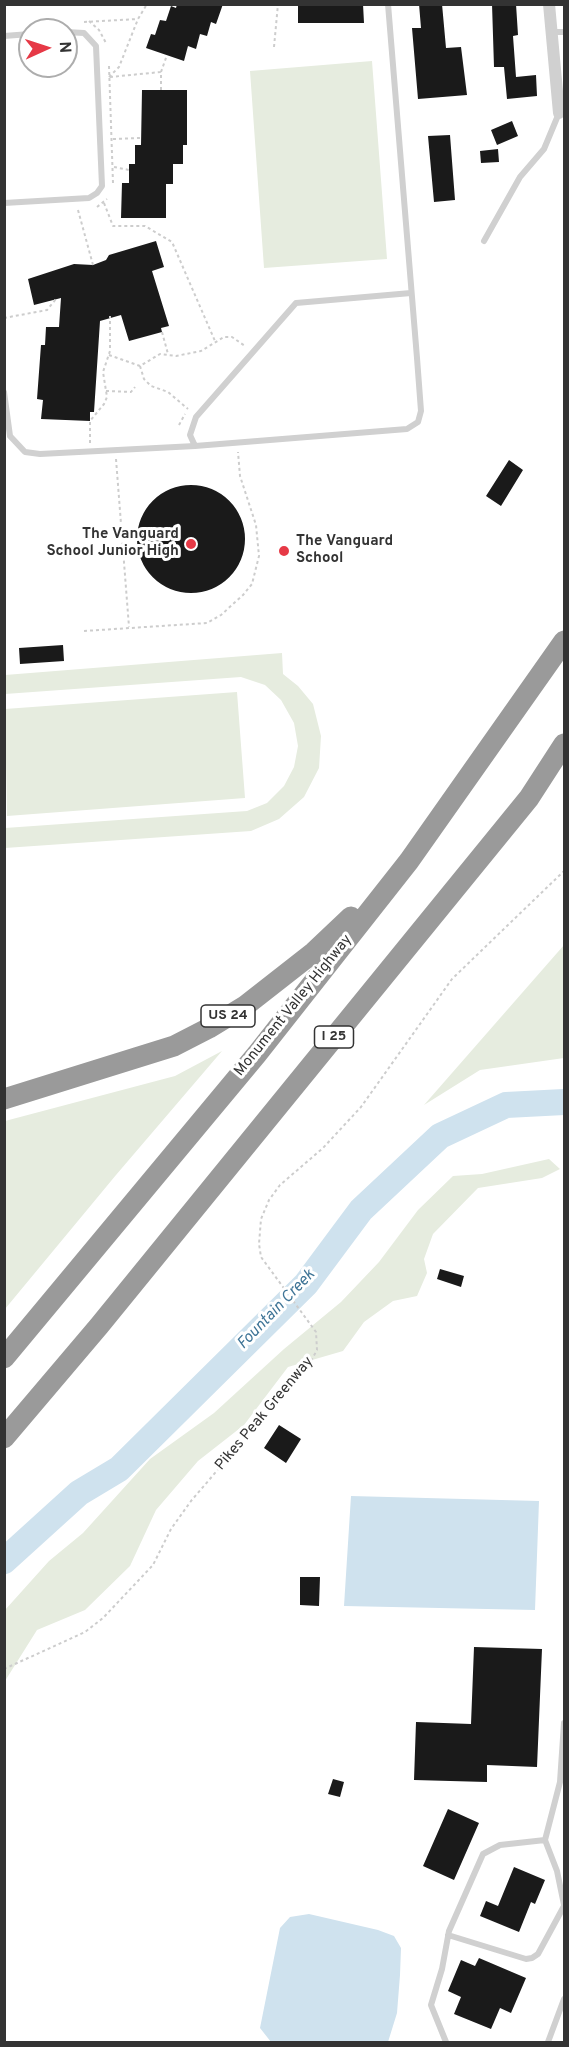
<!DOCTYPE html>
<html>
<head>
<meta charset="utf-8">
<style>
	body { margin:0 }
	#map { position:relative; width:569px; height:2047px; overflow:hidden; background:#fff; font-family:Overpass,sans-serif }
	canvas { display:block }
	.frame { position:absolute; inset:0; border:6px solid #333; pointer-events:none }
	.north { position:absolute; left:18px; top:18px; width:60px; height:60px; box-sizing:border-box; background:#fff; border:2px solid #adadad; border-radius:50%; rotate:87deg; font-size:16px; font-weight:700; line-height:24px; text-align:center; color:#333 }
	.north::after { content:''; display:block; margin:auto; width:21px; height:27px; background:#e63946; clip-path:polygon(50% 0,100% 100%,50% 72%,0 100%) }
</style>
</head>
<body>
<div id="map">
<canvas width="569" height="2047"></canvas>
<div class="frame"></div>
<div class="north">N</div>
</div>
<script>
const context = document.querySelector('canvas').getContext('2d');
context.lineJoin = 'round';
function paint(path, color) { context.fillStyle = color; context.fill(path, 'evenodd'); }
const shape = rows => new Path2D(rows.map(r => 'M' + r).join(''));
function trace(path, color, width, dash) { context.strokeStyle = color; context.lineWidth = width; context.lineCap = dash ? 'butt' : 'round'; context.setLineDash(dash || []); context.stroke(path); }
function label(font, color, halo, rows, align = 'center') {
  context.font = font + ' Overpass,sans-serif'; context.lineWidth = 6; context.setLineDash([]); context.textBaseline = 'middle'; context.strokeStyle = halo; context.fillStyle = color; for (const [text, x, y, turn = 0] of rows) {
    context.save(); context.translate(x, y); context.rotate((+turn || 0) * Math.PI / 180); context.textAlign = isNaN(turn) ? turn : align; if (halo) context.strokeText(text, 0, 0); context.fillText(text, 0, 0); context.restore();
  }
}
paint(shape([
	[372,61,387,259,264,268,250,71],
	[282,653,283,674,298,686,313,704,321,736,319,768,304,797,279,819,251,831,5,848,5,828,247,811,267,803,284,786,294,767,298,746,294,723,281,700,265,685,241,677,5,694,5,675],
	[237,692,245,798,7,816,5,709],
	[564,945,564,1058,480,1070,424,1105],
	[222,1051,116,1175,5,1309,5,1121,175,1076],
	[549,1159,560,1169,542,1178,478,1188,433,1234,424,1259,427,1273,417,1296,393,1301,364,1322,343,1351,288,1367,244,1425,198,1461,156,1510,130,1566,85,1610,37,1630,5,1681,5,1610,49,1561,83,1533,150,1459,214,1413,284,1349,341,1302,379,1262,418,1210,453,1176,482,1174]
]), '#e6ecdf');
paint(shape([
	[351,1496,539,1501,535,1610,344,1606],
	[309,1914,378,1930,394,1936,401,1948,400,1975,397,2013,388,2042,271,2042,260,2028,280,1928,290,1917]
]), '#cfe2ee');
trace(shape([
	[4,1561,79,1493,119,1469,306,1284,361,1210,440,1136,506,1105,564,1102]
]), '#cfe2ee', 26);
paint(shape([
	[177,4,223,4,216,24,211,22,207,36,200,34,196,49,188,46,184,61,146,48,151,34,155,35,160,20,166,21,171,6,176,8],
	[363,4,364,23,298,23,298,6],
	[419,4,442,4,446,48,461,47,467,95,418,99,412,28,421,28],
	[492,4,516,4,518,35,513,36,516,77,536,75,537,96,507,99,504,67,494,67],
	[142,90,187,90,187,145,183,145,183,164,173,164,173,184,166,184,166,218,121,218,122,183,129,183,129,164,135,164,135,145,141,145],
	[512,121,518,136,497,145,491,130],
	[450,135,455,200,434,202,428,136],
	[498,149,499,162,481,163,480,151],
	[156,241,164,267,152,271,169,326,161,328,162,332,129,341,121,315,100,321,94,412,90,412,90,421,41,419,43,400,37,399,41,345,45,345,46,327,59,327,61,298,34,305,28,279,74,264,93,265,106,260,109,255],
	[509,460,523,470,501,506,486,496],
	'137 539a54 54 0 1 1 108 0a54 54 0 1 1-108 0Z',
	[63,645,64,661,20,664,19,648],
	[440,1269,464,1276,461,1287,437,1279],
	[279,1425,301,1439,286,1463,264,1448],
	[300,1577,320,1577,319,1606,300,1605],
	[474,1647,542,1649,537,1767,487,1765,487,1782,414,1780,416,1722,471,1724],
	[333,1779,344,1782,340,1797,328,1794],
	[448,1809,479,1823,454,1880,423,1866],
	[514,1867,545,1880,535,1904,531,1902,519,1932,480,1916,486,1901,498,1906],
	[479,1958,526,1978,511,2013,500,2008,491,2029,454,2014,461,1997,448,1991,461,1960,475,1966]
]), '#1a1a1a');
trace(shape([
	[165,4,171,6],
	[279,5,294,4],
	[89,21,99,30,106,43],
	[84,22,138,19],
	[33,24,61,23],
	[274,47,278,4],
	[109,66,113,183],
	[109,77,119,67,138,19,147,4],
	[110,77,161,72],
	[161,90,161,72,167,55],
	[113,139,140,138],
	[114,167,129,170],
	[104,203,113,226,145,226,172,242,215,341],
	[97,207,107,199],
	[78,210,93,265],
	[4,318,47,310,56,299],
	[162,332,168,354],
	[109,355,140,366,160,354,176,356,201,351,224,337,232,337,245,346],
	[140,366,144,379,151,386,168,392,188,409],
	[106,391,131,392,135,387],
	[179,425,185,414],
	[90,443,90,421,104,404,107,397,103,372,110,351,110,316],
	[116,459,129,627],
	[84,631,207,623,221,615,243,595,252,584,259,556,256,525,240,476,238,452],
	[4,1669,85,1632,103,1618,153,1565,171,1529,191,1501,311,1361,317,1350,316,1332,261,1257,259,1244,261,1219,269,1200,280,1185,323,1148,361,1107,452,979,564,871]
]), '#cdcdcd', 2, [3, 3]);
trace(shape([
	[552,32,564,32],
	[4,36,30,34],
	[4,203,89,198,97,193,102,186,96,46,84,33,66,32],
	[484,241,520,177,544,149,559,113],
	[4,392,10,436,25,452,40,454,195,446,407,429,418,422,421,411,417,358,388,4],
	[195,446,190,435,196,417,296,303,411,293],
	[564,1723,560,1782,545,1840,557,1871,564,1905],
	[448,1935,526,1959,532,1958,538,1954,564,1906],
	[446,2042,431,2005,442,1969,449,1931,483,1854,500,1845,545,1840],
	[548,2042,564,1999]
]), '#d0d0d0', 6);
trace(shape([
	[549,4,559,113]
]), '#d0d0d0', 12);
trace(shape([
	[4,1099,174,1046,209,1028,245,1006,314,952,351,917],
	[4,1358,257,1054,409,861,564,641],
	[4,1438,99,1326,529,798,564,744]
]), '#9a9a9a', 21);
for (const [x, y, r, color] of [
	[191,544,6,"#e63946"],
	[284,551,6,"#e63946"]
]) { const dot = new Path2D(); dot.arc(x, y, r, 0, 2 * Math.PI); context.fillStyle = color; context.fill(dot); trace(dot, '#fff', 2); }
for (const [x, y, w] of [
	[228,1016,54],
	[334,1037,39]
]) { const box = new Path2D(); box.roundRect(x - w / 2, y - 11, w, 22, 4.5); context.fillStyle = '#fff'; context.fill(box); trace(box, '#333', 1.5); }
label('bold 14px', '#333', null, [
	["US 24",228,1016],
	["I 25",334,1037]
]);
label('bold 15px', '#333', '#fff', [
	["The Vanguard",179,535],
	["School Junior High",179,552],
	["The Vanguard",296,542,"left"],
	["School",296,559,"left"]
], 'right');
label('15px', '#333', '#fff', [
	["Monument Valley Highway",294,1006,-51],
	["Pikes Peak Greenway",265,1414,-50]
]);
label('italic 16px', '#3f7597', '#fff', [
	["Fountain Creek",277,1310,-46]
]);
</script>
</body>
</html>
